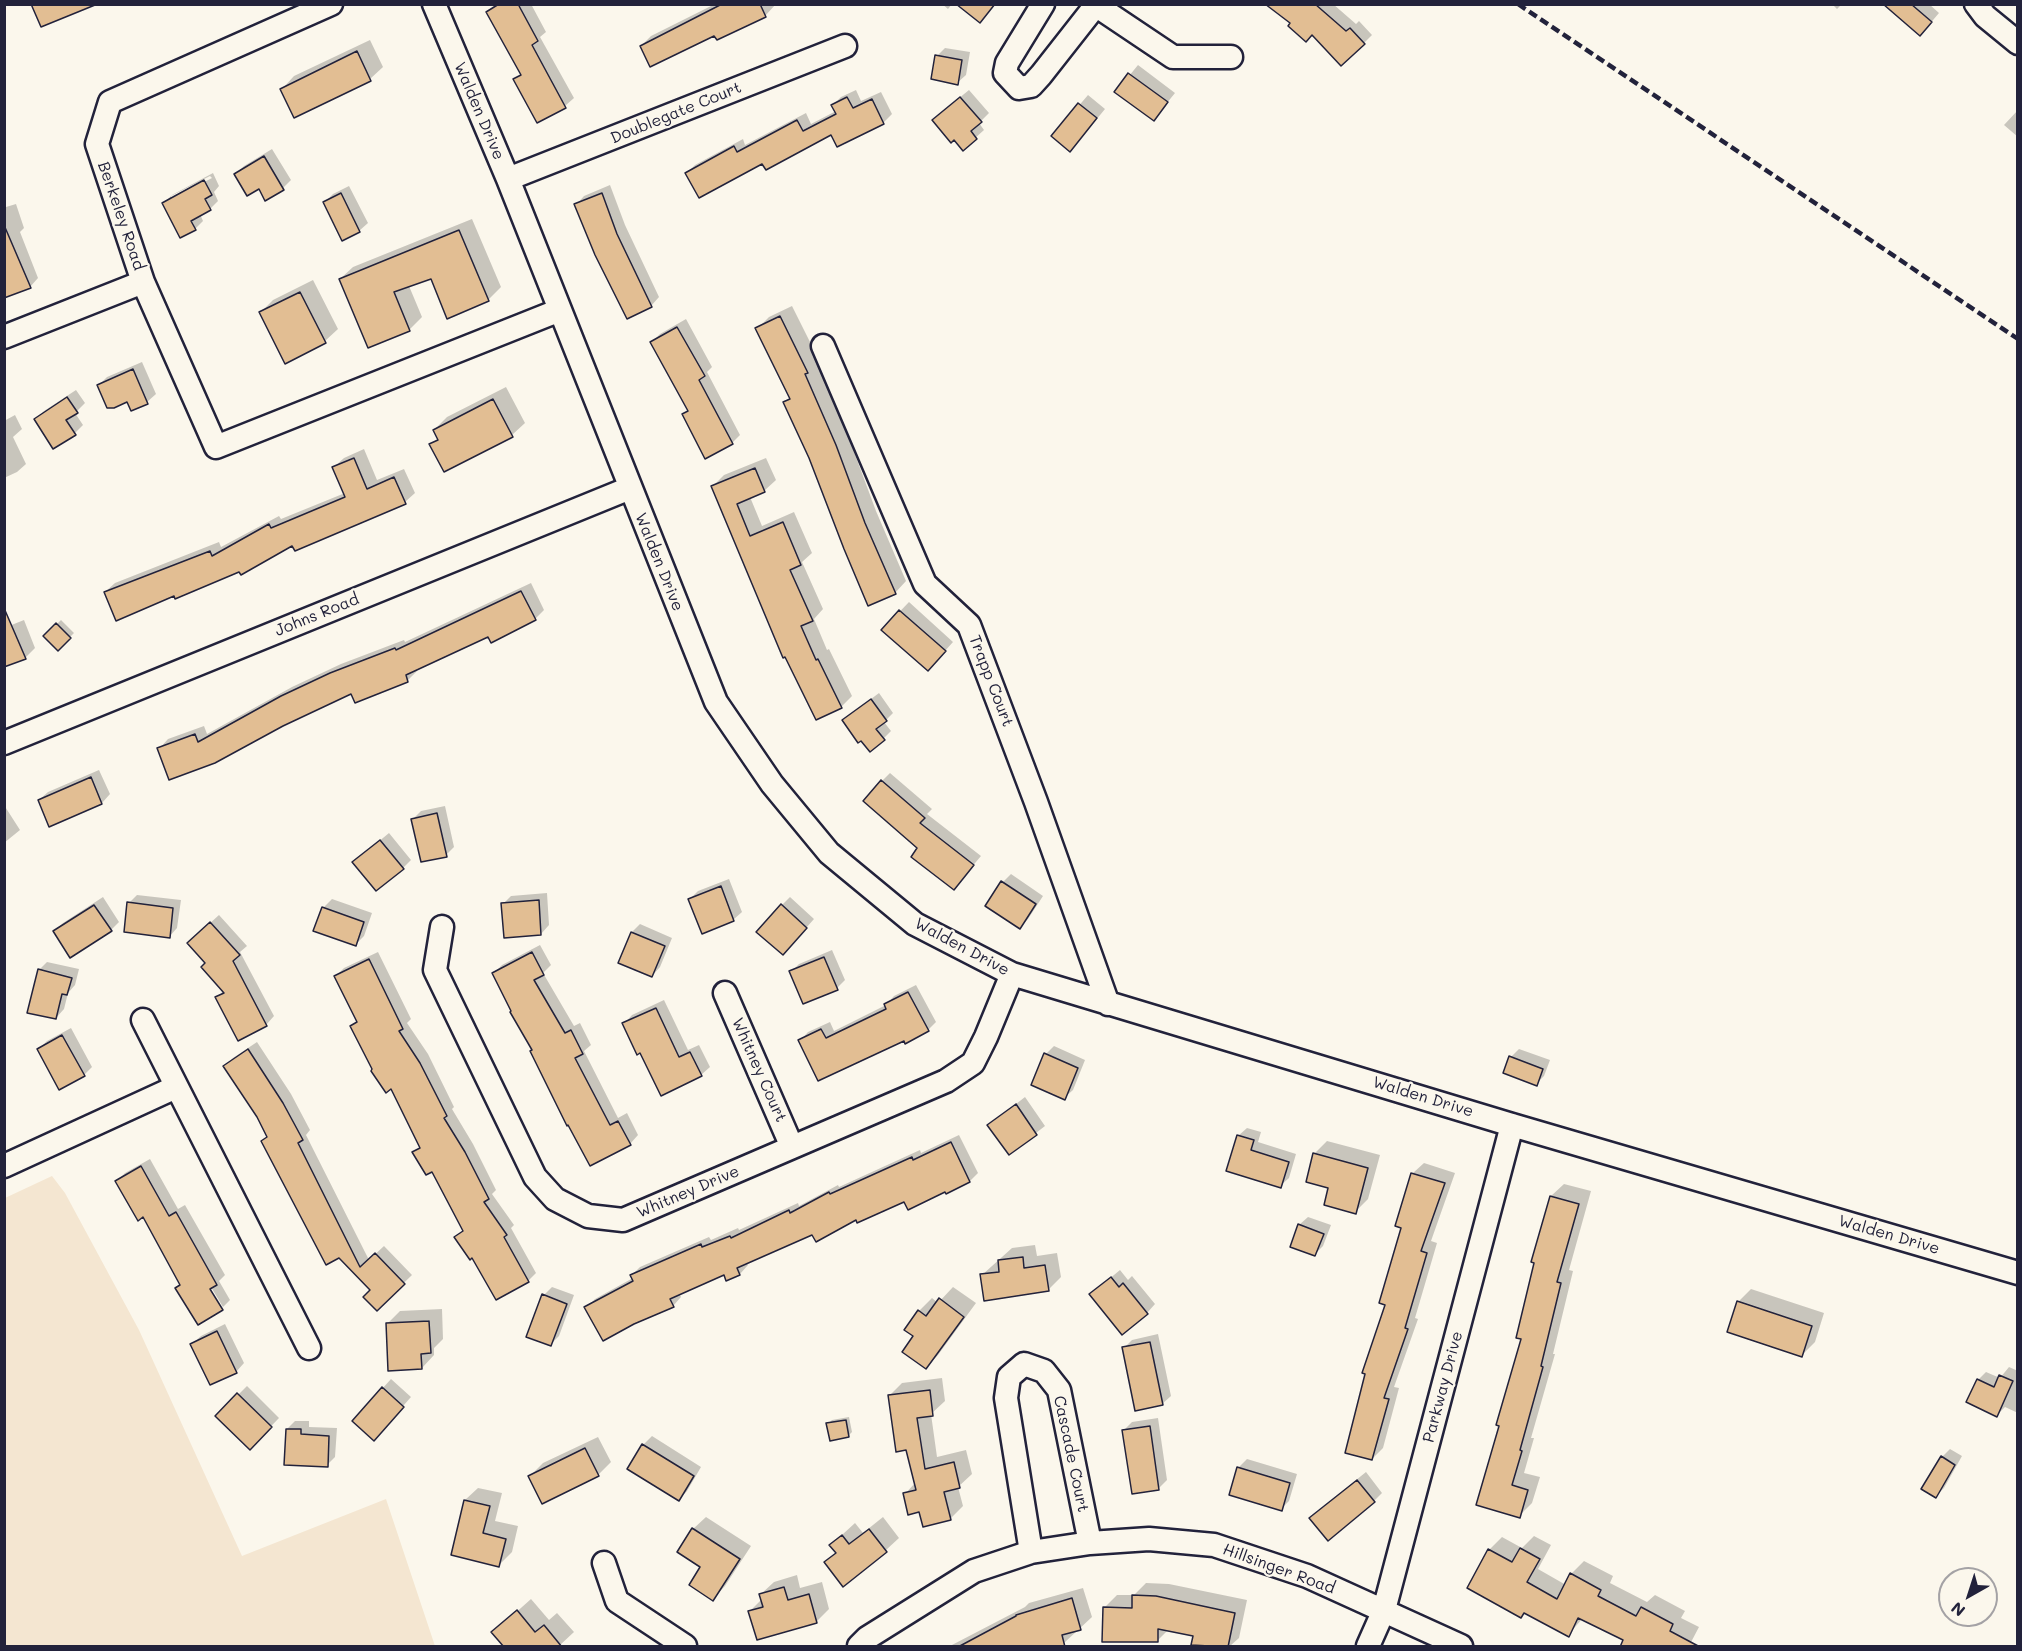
<!DOCTYPE html>
<html>
<head>
<meta charset="utf-8">
<style>
	body { margin:0 }
	#map { position:relative; width:2022px; height:1651px; overflow:hidden; background:#fbf7ec; font-family:Mali,sans-serif }
	canvas { display:block }
	.frame { position:absolute; inset:0; border:6px solid #22223b; pointer-events:none }
	.north { position:absolute; left:1938px; top:1567px; width:60px; height:60px; box-sizing:border-box; background:#fbf7ec; border:2px solid #a4a2a5; border-radius:50%; rotate:219deg; font-size:16px; font-weight:700; line-height:24px; text-align:center; color:#22223b }
	.north::after { content:''; display:block; margin:auto; width:21px; height:27px; background:#22223b; clip-path:polygon(50% 0,100% 100%,50% 72%,0 100%) }
</style>
</head>
<body>
<div id="map">
<canvas width="2022" height="1651"></canvas>
<div class="frame"></div>
<div class="north">N</div>
</div>
<script>
const context = document.querySelector('canvas').getContext('2d');
context.lineJoin = 'round';
function paint(path, color) { context.fillStyle = color; context.fill(path, 'evenodd'); }
const shape = rows => new Path2D(rows.map(r => 'M' + r).join(''));
function trace(path, color, width, dash) { context.strokeStyle = color; context.lineWidth = width; context.lineCap = dash ? 'butt' : 'round'; context.setLineDash(dash || []); context.stroke(path); }
function label(font, color, halo, rows, align = 'center') {
  context.font = font + ' Mali,sans-serif'; context.lineWidth = 4.5; context.setLineDash([]); context.textBaseline = 'middle'; context.strokeStyle = halo; context.fillStyle = color; for (const [text, x, y, turn = 0] of rows) {
    context.save(); context.translate(x, y); context.rotate((+turn || 0) * Math.PI / 180); context.textAlign = isNaN(turn) ? turn : align; if (halo) context.strokeText(text, 0, 0); context.fillText(text, 0, 0); context.restore();
  }
}
paint(shape([
	[52,1176,65,1193,139,1330,242,1556,386,1499,435,1646,5,1646,5,1198]
]), '#f4e6d1');
paint(shape([
	[495,4,531,4,546,32,540,37,574,98,565,106,538,121,515,80,522,73,488,12],
	[715,4,776,4,765,16,715,34,641,46,651,36],
	[942,4,952,4,948,9],
	[1267,4,1333,4,1356,24,1359,21,1372,35,1364,43,1313,34,1292,23],
	[1832,4,1842,4,1837,9],
	[1893,4,1929,4,1939,13,1928,26],
	[370,40,383,67,370,79,282,89,294,76],
	[945,48,970,52,966,75,957,83,937,56],
	[1138,65,1175,93,1154,119,1116,92],
	[856,90,861,101,881,92,892,114,883,123,837,145,832,133,763,162,687,173,695,165,743,139,745,145,806,113,811,124,836,111,833,105,841,97],
	[969,90,989,113,979,123,984,130,963,149,942,112],
	[1088,95,1105,109,1078,142,1053,136],
	[2018,110,2018,137,2004,125],
	[272,149,291,180,283,188,259,187,236,174,244,166],
	[213,173,219,186,214,192,218,201,210,209,200,214,203,221,195,229,164,203,172,195],
	[210,176,212,178,171,199,171,196],
	[610,185,625,225,659,297,651,306,576,205,584,196],
	[349,186,368,223,359,231,325,202,333,194],
	[4,203,6,207,16,204,24,228,20,232,38,278,30,287,5,297],
	[472,219,501,287,488,300,431,277,409,286,422,317,410,329,369,346,340,279,353,267],
	[313,280,338,329,325,341,285,362,260,313,273,300],
	[792,306,819,360,817,362,847,433,876,511,906,581,895,593,811,458,785,402,790,397,757,329,769,317],
	[686,319,712,367,707,372,740,435,732,443,684,414,689,409,652,342,660,334],
	[142,362,156,394,147,402,132,409,128,400,99,385,107,377],
	[506,387,525,423,512,435,431,445,438,438,434,430,447,417],
	[76,390,85,403,75,413,83,425,75,433,36,419,44,411],
	[15,415,22,429,13,437,26,464,17,472,4,478,4,421],
	[364,449,377,480,404,469,415,493,405,502,293,544,240,570,174,594,105,592,115,583,219,542,221,547,279,516,281,519,345,493,334,467,344,458],
	[766,458,776,480,764,491,750,497,762,526,794,512,812,553,802,562,823,609,814,619,827,650,829,649,852,696,841,707,713,486,724,475],
	[531,583,544,610,535,619,489,635,416,669,417,671,407,681,352,692,283,725,214,762,159,749,168,739,204,726,207,734,292,687,341,664,404,640,405,642],
	[909,602,953,642,936,661,883,629],
	[24,620,35,648,25,658,4,628],
	[61,620,74,633,58,649,45,636],
	[879,693,893,713,884,722,891,731,884,738,843,720],
	[99,770,110,794,102,803,50,825,39,800,48,792],
	[890,773,932,809,927,814,981,856,954,888,919,848,882,781],
	[4,805,20,830,4,843],
	[445,806,454,847,446,855,413,819,421,811],
	[389,833,411,860,403,868,354,862],
	[1011,874,1043,896,1028,919,1020,927,1003,882],
	[729,879,742,912,733,920,690,899,698,891],
	[547,893,549,925,541,934,503,904,511,896],
	[137,895,181,900,177,928,169,937,129,903],
	[103,897,119,922,111,930,55,931,63,923],
	[790,897,814,919,791,945,782,905],
	[332,899,372,913,364,936,355,945,323,908],
	[219,915,247,946,240,952,274,1016,266,1025,217,998,224,990,207,963,198,934],
	[640,924,672,938,660,967,652,976,632,932],
	[540,945,551,965,543,973,574,1026,580,1023,591,1045,584,1051,618,1118,627,1113,638,1135,630,1144,591,1164,494,973,502,965],
	[832,950,845,980,837,988,791,972,799,964],
	[378,952,411,1019,407,1023,428,1054,454,1107,452,1109,473,1144,496,1190,492,1194,514,1225,511,1228,536,1273,528,1281,456,1237,464,1229,432,1170,414,1152,421,1146,392,1087,374,1069,352,1027,358,1020,336,976,344,968],
	[47,962,79,969,75,985,68,993,64,1009,56,1018,39,970],
	[916,985,936,1022,928,1030,800,1041,808,1032,830,1022,834,1031,886,1005,894,996],
	[664,1000,688,1050,699,1045,710,1067,701,1075,641,1051,624,1024,632,1015],
	[71,1028,92,1067,84,1075,39,1049,47,1041],
	[257,1042,291,1094,310,1130,306,1135,369,1260,384,1246,412,1275,377,1309,372,1290,268,1136,258,1116,225,1066,233,1058],
	[1054,1046,1085,1060,1073,1090,1064,1098,1046,1054],
	[1519,1049,1550,1060,1544,1076,1536,1084,1511,1057],
	[1025,1097,1045,1126,1010,1153,989,1125],
	[1247,1128,1261,1132,1258,1142,1296,1154,1289,1178,1280,1186,1238,1136],
	[959,1135,978,1173,970,1181,909,1208,905,1200,813,1233,746,1262,748,1265,740,1274,727,1279,725,1273,679,1293,681,1297,673,1306,586,1308,595,1299,633,1278,632,1275,640,1267,709,1237,711,1240,738,1228,739,1230,798,1203,799,1206,838,1185,839,1187,920,1150,921,1153],
	[1327,1141,1380,1155,1368,1199,1355,1212,1330,1187,1314,1154],
	[150,1159,178,1209,185,1205,225,1275,219,1281,230,1300,223,1307,208,1282,177,1288,181,1284,144,1215,117,1181,125,1173],
	[1424,1163,1455,1173,1431,1241,1437,1243,1415,1318,1418,1319,1394,1387,1399,1388,1383,1448,1372,1459,1387,1304,1403,1227,1397,1225,1413,1173],
	[1564,1184,1591,1191,1569,1270,1573,1271,1553,1354,1555,1354,1531,1438,1534,1438,1524,1473,1540,1477,1532,1503,1519,1516,1478,1504,1523,1338,1551,1196],
	[1308,1217,1331,1225,1323,1246,1315,1254,1299,1225],
	[1035,1245,1037,1256,1057,1253,1061,1277,1048,1290,982,1275,1012,1248],
	[1120,1270,1128,1280,1132,1276,1155,1304,1147,1313,1091,1294],
	[552,1287,574,1295,559,1336,551,1344,544,1295],
	[953,1287,976,1303,938,1355,926,1367,915,1336,919,1311,932,1298,938,1303],
	[1751,1289,1824,1313,1815,1342,1802,1355,1738,1302],
	[442,1309,443,1339,434,1348,434,1355,422,1368,387,1324,400,1311],
	[225,1324,244,1363,236,1372,192,1344,201,1336],
	[1158,1334,1171,1396,1162,1404,1124,1348,1132,1340],
	[2009,1367,2018,1371,2018,1413,2005,1407,1997,1415,1978,1380,1986,1372,2000,1378],
	[942,1378,945,1401,931,1414,937,1457,966,1450,972,1474,958,1487,963,1506,950,1519,920,1511,905,1494,915,1483,907,1448,889,1396,902,1383],
	[391,1379,411,1397,382,1430,354,1420],
	[247,1386,279,1418,250,1448,217,1416],
	[849,1417,852,1432,848,1436,828,1424,832,1420],
	[1158,1418,1167,1480,1159,1488,1124,1430,1132,1422],
	[295,1421,309,1421,309,1427,337,1428,335,1457,327,1465,287,1429],
	[652,1436,701,1467,687,1491,679,1500,629,1469,643,1445],
	[598,1437,611,1462,598,1475,530,1476,543,1463],
	[1950,1449,1962,1456,1944,1488,1936,1496,1942,1457],
	[1247,1459,1297,1474,1289,1501,1281,1509,1238,1468],
	[1366,1472,1382,1493,1374,1501,1319,1510],
	[478,1488,502,1493,495,1521,518,1526,512,1552,499,1565,465,1500],
	[706,1517,751,1546,725,1586,713,1599,693,1529],
	[883,1517,899,1538,886,1550,843,1585,826,1563,837,1551,831,1545,855,1523,863,1533],
	[1534,1536,1551,1545,1538,1569,1566,1585,1571,1574,1584,1561,1613,1576,1610,1583,1647,1602,1655,1595,1685,1611,1681,1618,1699,1627,1689,1646,1625,1640,1583,1618,1568,1635,1489,1550,1502,1537,1522,1548],
	[797,1575,800,1588,822,1582,829,1609,816,1622,750,1611,762,1599,761,1594,774,1582],
	[1146,1583,1169,1584,1247,1600,1239,1638,1230,1646,1207,1646,1193,1643,1195,1635,1169,1629,1157,1641,1104,1608,1117,1595,1134,1595],
	[1083,1588,1092,1617,1064,1643,1051,1646,950,1646,1025,1607,1029,1603],
	[531,1599,549,1620,557,1613,574,1632,559,1646,502,1646,504,1645,494,1632]
]), '#0003');
const building = shape([
	[31,4,95,4,95,5,41,27,31,4],
	[499,4,518,4,538,41,532,45,566,108,537,123,513,79,521,75,486,12,499,4],
	[722,4,760,4,766,17,717,40,714,36,650,67,640,46,722,4],
	[956,4,995,4,980,23,956,4],
	[1265,4,1315,4,1346,31,1350,28,1365,44,1341,66,1312,35,1306,42,1288,26,1290,23,1265,4],
	[1883,4,1911,4,1932,22,1920,36,1883,4],
	[357,51,371,81,294,118,280,89,357,51],
	[935,55,962,60,958,85,931,79,935,55],
	[1128,73,1168,102,1154,121,1114,92,1128,73],
	[847,97,853,108,872,99,884,124,837,147,831,135,766,170,762,164,699,198,685,173,734,146,737,152,797,120,803,131,836,114,831,105,847,97],
	[960,97,982,122,971,131,977,139,963,151,954,140,951,143,932,120,960,97],
	[1078,103,1097,118,1070,152,1051,136,1078,103],
	[264,156,284,190,265,201,259,189,247,196,234,174,264,156],
	[204,180,212,195,205,199,211,210,191,221,196,230,180,238,162,203,204,180],
	[341,193,360,232,342,241,323,202,341,193],
	[602,193,617,234,652,307,627,319,595,255,574,204,602,193],
	[4,225,31,288,4,298,4,225],
	[459,230,489,301,447,319,431,279,394,292,410,331,368,348,339,279,459,230],
	[300,292,326,343,285,364,259,312,300,292],
	[780,316,808,373,805,374,836,445,865,523,896,594,868,606,844,549,809,458,783,402,790,399,755,328,780,316],
	[677,327,705,376,699,380,733,444,705,459,682,414,688,411,650,342,677,327],
	[133,369,148,404,131,411,127,402,114,408,107,408,97,385,133,369],
	[67,397,78,413,66,420,76,435,53,449,34,419,67,397],
	[493,399,513,437,444,472,429,444,438,440,433,430,493,399],
	[354,458,367,489,394,477,406,504,295,551,292,546,241,575,239,572,175,599,174,596,116,621,104,592,210,551,212,556,269,524,271,528,345,497,332,467,354,458],
	[755,468,765,492,737,504,750,536,783,522,801,565,790,570,813,621,801,626,816,660,818,659,842,708,816,720,785,657,783,658,711,486,755,468],
	[521,591,536,620,491,643,488,637,406,675,408,682,355,703,351,694,283,726,215,763,169,780,157,748,195,734,198,742,281,696,330,673,395,648,396,650,521,591],
	[4,608,26,659,4,667,4,608],
	[899,610,946,651,928,671,881,630,899,610],
	[56,623,71,638,58,651,43,636,56,623],
	[871,699,887,721,876,729,885,740,870,752,861,741,858,743,842,720,871,699],
	[91,777,102,804,49,827,38,800,91,777],
	[881,780,925,818,920,823,974,865,954,890,911,857,917,848,863,801,881,780],
	[437,813,447,857,421,862,411,819,437,813],
	[380,840,404,869,376,891,352,862,380,840],
	[1001,881,1036,904,1020,929,985,906,1001,881],
	[721,886,734,921,702,934,688,899,721,886],
	[539,900,541,935,504,938,501,903,539,900],
	[127,902,173,908,170,938,124,932,127,902],
	[781,904,807,928,783,955,756,932,781,904],
	[94,905,112,931,70,958,53,931,94,905],
	[322,907,364,922,356,946,313,931,322,907],
	[210,922,240,955,233,961,267,1026,238,1041,215,997,224,993,201,967,205,963,187,943,210,922],
	[631,932,665,946,652,977,618,963,631,932],
	[532,952,544,975,534,980,565,1033,571,1030,583,1054,575,1058,610,1125,618,1121,631,1145,590,1166,568,1125,567,1126,530,1051,532,1050,510,1012,511,1011,492,973,532,952],
	[824,957,838,990,803,1004,789,971,824,957],
	[369,959,403,1029,399,1031,420,1063,447,1116,444,1118,465,1152,489,1199,484,1202,507,1235,504,1237,529,1282,496,1300,472,1258,470,1260,454,1237,463,1231,432,1172,426,1175,412,1152,420,1148,391,1089,386,1093,371,1071,372,1069,350,1026,357,1022,334,976,369,959],
	[38,969,72,978,67,995,62,994,56,1019,27,1013,38,969],
	[908,992,929,1031,905,1044,904,1041,818,1081,798,1040,821,1029,826,1038,886,1009,884,1004,908,992],
	[656,1008,679,1057,690,1052,702,1076,661,1096,640,1053,637,1055,622,1023,656,1008],
	[62,1035,85,1076,59,1090,37,1049,62,1035],
	[248,1049,283,1103,303,1140,298,1143,360,1267,375,1253,405,1284,377,1311,363,1297,370,1290,339,1258,326,1265,261,1141,267,1137,257,1117,223,1066,248,1049],
	[1044,1053,1078,1068,1065,1100,1031,1085,1044,1053],
	[1509,1056,1543,1069,1537,1086,1503,1073,1509,1056],
	[1016,1104,1037,1135,1009,1155,987,1125,1016,1104],
	[1237,1135,1254,1140,1251,1150,1289,1162,1281,1188,1226,1171,1237,1135],
	[951,1142,970,1182,946,1194,945,1192,908,1210,904,1202,857,1223,856,1220,816,1242,812,1235,737,1268,740,1275,726,1281,724,1275,670,1299,674,1307,634,1324,603,1341,584,1307,633,1281,630,1275,701,1244,702,1247,730,1236,731,1238,789,1210,790,1213,829,1192,830,1194,912,1157,913,1160,951,1142],
	[1313,1153,1368,1168,1356,1214,1324,1205,1328,1188,1306,1182,1313,1153],
	[141,1166,169,1216,176,1212,217,1285,210,1289,223,1310,198,1325,175,1288,180,1285,143,1217,138,1221,115,1181,141,1166],
	[1411,1173,1445,1183,1421,1251,1427,1253,1405,1328,1408,1329,1384,1398,1389,1399,1372,1460,1345,1453,1365,1374,1362,1373,1385,1305,1379,1303,1401,1228,1395,1226,1411,1173],
	[1550,1196,1579,1204,1557,1282,1561,1283,1541,1366,1543,1367,1520,1450,1522,1451,1512,1485,1528,1490,1520,1518,1476,1505,1499,1426,1496,1425,1521,1339,1516,1338,1534,1263,1531,1262,1550,1196],
	[1298,1224,1324,1234,1315,1256,1290,1247,1298,1224],
	[1023,1257,1024,1268,1045,1265,1049,1291,984,1301,980,1274,999,1272,998,1260,1023,1257],
	[1111,1277,1119,1287,1123,1283,1148,1314,1122,1335,1089,1294,1111,1277],
	[542,1294,567,1304,551,1346,526,1337,542,1294],
	[939,1298,964,1317,926,1369,902,1352,913,1336,904,1330,918,1310,926,1316,939,1298],
	[1737,1301,1812,1326,1802,1357,1727,1332,1737,1301],
	[429,1321,431,1353,421,1354,422,1369,388,1371,386,1323,429,1321],
	[217,1331,237,1373,210,1385,190,1344,217,1331],
	[1150,1342,1163,1405,1135,1411,1122,1347,1150,1342],
	[1999,1375,2013,1381,1997,1417,1966,1402,1977,1379,1994,1387,1999,1375],
	[382,1387,404,1407,374,1441,352,1421,382,1387],
	[930,1390,933,1416,917,1418,925,1469,954,1462,960,1488,944,1492,951,1520,923,1527,919,1512,908,1515,903,1493,916,1490,906,1450,896,1452,888,1395,930,1390],
	[237,1393,272,1427,250,1450,215,1416,237,1393],
	[846,1420,849,1437,830,1441,826,1423,846,1420],
	[1150,1426,1159,1490,1132,1494,1122,1430,1150,1426],
	[286,1429,301,1429,301,1434,329,1436,328,1467,284,1465,286,1429],
	[642,1444,694,1476,679,1501,627,1469,642,1444],
	[585,1448,599,1476,542,1504,528,1476,585,1448],
	[1941,1456,1955,1465,1936,1498,1921,1489,1941,1456],
	[1237,1467,1290,1483,1282,1511,1229,1495,1237,1467],
	[1357,1480,1375,1502,1328,1541,1309,1518,1357,1480],
	[464,1500,490,1506,483,1533,506,1539,499,1567,451,1555,464,1500],
	[692,1528,740,1559,713,1601,689,1585,700,1567,677,1552,692,1528],
	[869,1529,887,1552,843,1587,824,1562,836,1553,829,1545,842,1535,849,1544,869,1529],
	[1520,1548,1540,1559,1527,1582,1557,1599,1570,1573,1601,1590,1598,1596,1636,1616,1641,1607,1673,1624,1670,1631,1700,1647,1620,1647,1623,1640,1578,1618,1569,1637,1524,1613,1521,1618,1467,1588,1488,1549,1512,1562,1520,1548],
	[784,1587,788,1600,809,1594,817,1623,757,1640,748,1611,763,1607,759,1594,784,1587],
	[1132,1595,1156,1596,1235,1613,1228,1647,1191,1645,1193,1636,1158,1629,1158,1642,1102,1642,1103,1607,1132,1608,1132,1595],
	[1072,1598,1081,1630,1062,1635,1065,1647,958,1647,1016,1616,1016,1615,1072,1598],
	[517,1610,535,1632,544,1625,562,1647,504,1647,491,1632,517,1610]
]);
paint(building, '#e2be93');
trace(building, '#22223b', 1.5);
const minor = shape([
	[331,4,110,102,97,144,143,282,216,447,560,310],
	[434,4,508,179,716,702,772,784,829,853,915,924,1012,974,1512,1125,2018,1273],
	[1043,4,1007,63,1005,73,1019,88,1031,86,1041,75,1096,5],
	[1094,4,1173,57,1231,57],
	[1976,4,1985,16,2018,43],
	[508,179,845,46],
	[4,337,143,282],
	[823,346,925,584,969,625,1036,802,1108,1004],
	[4,743,630,488],
	[442,927,435,970,535,1177,555,1199,588,1216,623,1220,946,1081,973,1063,986,1037,1012,974],
	[725,993,792,1147],
	[143,1020,309,1348],
	[4,1166,176,1087],
	[1031,1552,1006,1398,1009,1377,1024,1364,1044,1371,1059,1390,1090,1543],
	[604,1563,617,1601,685,1646],
	[859,1646,867,1638,974,1571,1031,1552,1090,1543,1149,1539,1214,1545,1307,1576,1461,1646],
	[1368,1646,1384,1610,1512,1125]
]);
trace(minor, '#22223b', 27);
trace(minor, '#fbf7ec', 22);
trace(shape([
	[1518,4,2018,339]
]), '#22223b', 4.5, [9, 4.5]);
label('16px', '#22223b', '#fbf7ec', [
	["Walden Drive",479,111,67],
	["Doublegate Court",676,113,-22],
	["Berkeley Road",121,216,71],
	["Walden Drive",659,562,68],
	["Johns Road",317,615,-22],
	["Trapp Court",991,681,69],
	["Walden Drive",962,947,28],
	["Whitney Court",759,1070,66],
	["Walden Drive",1423,1097,17],
	["Whitney Drive",688,1192,-23],
	["Walden Drive",1889,1235,16],
	["Parkway Drive",1443,1387,-75],
	["Cascade Court",1071,1454,78],
	["Hillsinger Road",1279,1569,20]
]);
</script>
</body>
</html>
